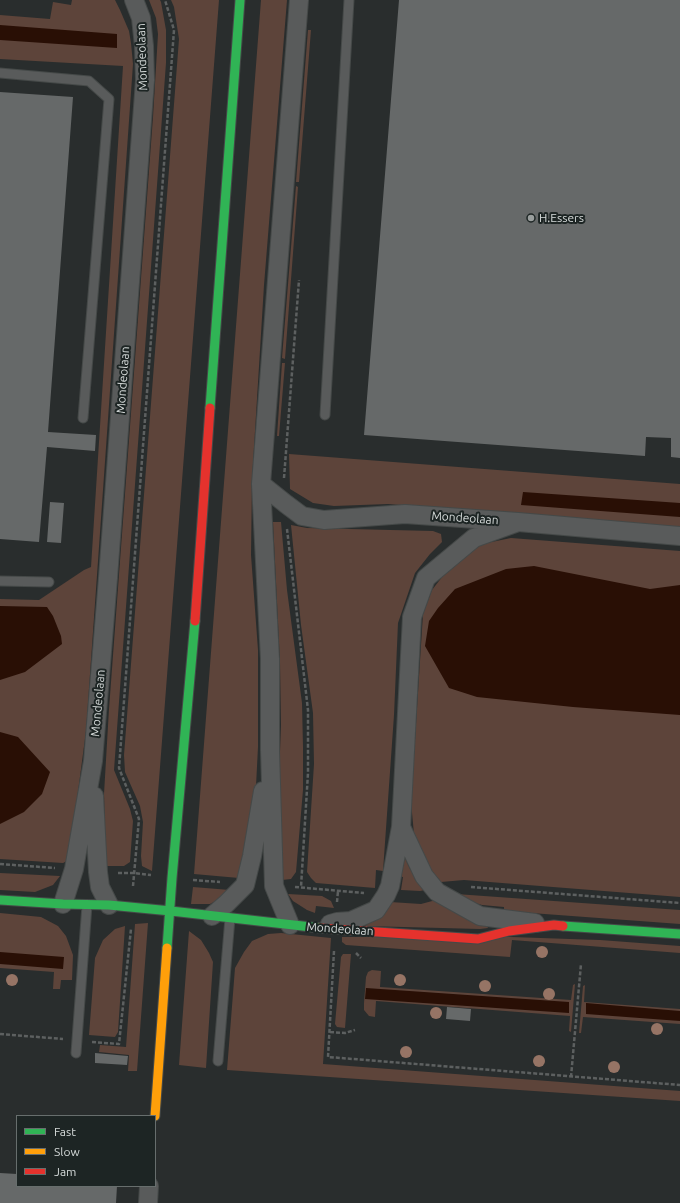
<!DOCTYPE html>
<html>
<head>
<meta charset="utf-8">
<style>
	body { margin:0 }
	#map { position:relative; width:680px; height:1203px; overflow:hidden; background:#292d2d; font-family:Ubuntu,sans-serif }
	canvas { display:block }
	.legend { position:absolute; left:16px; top:1115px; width:140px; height:72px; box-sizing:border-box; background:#1d2524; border:1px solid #676e6d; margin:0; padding:5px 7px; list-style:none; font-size:12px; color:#d6dbda }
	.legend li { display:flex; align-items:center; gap:8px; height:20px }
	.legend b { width:20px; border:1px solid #676e6d }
</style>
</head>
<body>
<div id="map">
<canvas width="680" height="1203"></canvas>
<ul class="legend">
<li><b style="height:5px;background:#30b455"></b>Fast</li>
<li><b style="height:5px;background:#ff9f0a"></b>Slow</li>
<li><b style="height:5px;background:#e5322d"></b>Jam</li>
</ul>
</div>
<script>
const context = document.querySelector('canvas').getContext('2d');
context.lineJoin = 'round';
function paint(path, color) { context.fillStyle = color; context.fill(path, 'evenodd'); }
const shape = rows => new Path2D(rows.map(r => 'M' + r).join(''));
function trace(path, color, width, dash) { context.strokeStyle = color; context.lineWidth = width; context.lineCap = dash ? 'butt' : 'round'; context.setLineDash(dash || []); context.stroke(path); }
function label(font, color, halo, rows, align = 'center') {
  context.font = font + ' Ubuntu,sans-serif'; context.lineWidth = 4; context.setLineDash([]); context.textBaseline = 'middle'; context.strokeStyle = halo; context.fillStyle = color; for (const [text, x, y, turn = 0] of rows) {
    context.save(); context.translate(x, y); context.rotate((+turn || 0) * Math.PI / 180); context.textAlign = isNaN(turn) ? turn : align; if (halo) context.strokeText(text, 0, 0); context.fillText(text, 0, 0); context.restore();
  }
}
paint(shape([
	[72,0,115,0,120,10,129,31,131,43,133,64,86,731,69,860,63,863,0,859,0,599,39,600,84,570,91,567,123,66,0,59,0,15,50,19,53,2,71,5],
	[149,0,160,0,161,2,166,30,166,63,114,770,130,809,133,821,130,862,124,866,106,866,104,794,109,709,153,117,158,34,156,18],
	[171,0,219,0,152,871,142,866,141,856,143,822,140,806,125,772,124,755,179,39,174,7],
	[261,0,287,0,264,285,252,480,251,555,258,650,258,747,256,786,239,878,194,874],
	[308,30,311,30,299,182,296,182],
	[296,186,298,187,285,359,282,358],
	[282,363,285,363,279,436,277,436],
	[289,454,680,484,680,527,388,504,334,506,313,503,290,489],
	[273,522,281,522,287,590,302,703,303,747,303,790,296,872,291,879,282,880,278,805,281,725,280,663],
	[291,525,307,528,433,531,441,534,442,542,430,554,415,573,398,623,394,715,383,871,376,870,375,888,316,883,311,878,307,872,314,764,313,713,301,625],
	[511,538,680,551,680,897,464,880,441,882,428,867,414,834,411,802,423,614,432,590,449,568,477,545],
	[403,854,410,869,425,890,420,891,401,890,403,877,395,876],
	[0,873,60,876,53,885,35,892,0,890],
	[193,887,230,890,225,896,210,904,191,904],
	[288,894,322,896,331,901,334,908,316,906,315,913,307,910,293,901],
	[456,894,680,910,680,924,504,911,504,907,482,905,466,900],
	[436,900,485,922,488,928,480,929,365,926,390,902,421,904],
	[0,913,41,917,58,926,66,936,73,955,72,980,61,980,60,989,53,989,54,972,0,968],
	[148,923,137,1071,128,1071,129,1055,99,1052,100,1045,126,1047,135,924],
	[125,926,118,1032,115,1037,89,1035,95,958,103,940,115,929],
	[189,931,201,940,209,953,213,962,206,1068,179,1065],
	[281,933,331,938,323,1064,680,1091,680,1101,227,1070,235,968,244,952,252,941,268,934],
	[342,937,511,937,600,940,680,946,680,953,512,940,510,957,346,945,342,942],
	[343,954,351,954,345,1028,337,1027,335,1024,341,957],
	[372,970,381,971,380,987,571,1000,573,985,575,984,571,1032,569,1031,570,1016,376,1001,375,1017,369,1016,364,1010,364,1003,366,977,368,972],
	[585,985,584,1002,680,1009,680,1024,583,1017,581,1033,579,1033,583,986]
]), '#5d443a');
paint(shape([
	[0,25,117,34,117,48,0,40],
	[523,492,680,503,680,517,521,505],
	[534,566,650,589,680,585,680,715,573,707,477,697,449,688,425,646,429,621,438,608,455,589,506,569],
	[0,606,47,607,53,616,61,636,62,644,25,672,0,680],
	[0,732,18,737,50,772,42,794,24,812,0,824],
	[0,952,64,957,63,969,0,964],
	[366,988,569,1002,569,1013,365,999],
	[586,1003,680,1011,680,1021,586,1014]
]), '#290f05');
paint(shape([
	[399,0,680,0,680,458,671,457,671,438,646,437,645,456,364,435],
	[0,92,73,97,48,432,96,435,95,451,47,447,39,542,0,539],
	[50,502,64,503,61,543,47,542],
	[447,1007,471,1009,470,1021,446,1019],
	[95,1053,128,1056,127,1065,95,1063],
	[0,1173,17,1174,17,1186,117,1186,116,1203,0,1203]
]), '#666969');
const lane = shape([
	[0,73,89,81,109,99,83,418],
	[325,415,349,0],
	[0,581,49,582],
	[76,1053,87,905],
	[218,1061,230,918]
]);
const street = shape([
	[261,484,286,504,302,516,324,520,405,514,518,522,680,536],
	[94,796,98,872,100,887,109,905],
	[401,827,424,876,437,892,480,916,535,923],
	[63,904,74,869,93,761,108,578,145,80,144,46,141,18,134,0],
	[212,916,226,904,245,885,252,856,263,791],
	[330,924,337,922,351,921,376,910,386,895,390,886,401,827,412,617,426,578,474,538,518,522],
	[290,925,274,886,270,750,270,659,261,484,299,0],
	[148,1203,149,1186]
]);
const fast = shape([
	[210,408,240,0],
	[0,900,63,904,109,905,171,911,320,928],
	[563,926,680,934],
	[167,948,172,878,195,621]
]);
const slow = shape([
	[155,1116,167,948]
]);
const jam = shape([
	[195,621,210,408],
	[320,928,478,939,509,931,554,925,563,926]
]);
trace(lane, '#454948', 11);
trace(street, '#454948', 20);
trace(fast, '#454948', 11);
trace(slow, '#454948', 11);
trace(jam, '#454948', 11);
trace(shape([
	[284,478,299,280],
	[287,529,308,710,308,773,301,887],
	[0,864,55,868],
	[118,873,134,873,151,875],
	[193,880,220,882],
	[133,886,139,819,119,768,174,30,165,0],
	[295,887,364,893],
	[471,887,680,903],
	[337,902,338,891],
	[334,951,328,1057,680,1085],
	[356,953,361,958],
	[330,1032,345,1033,355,1030],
	[0,1034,63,1039],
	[92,1042,119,1044,131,929],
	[571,1077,581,964]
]), '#5d6060', 2.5, [4, 2]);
trace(lane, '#595b5b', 9);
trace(street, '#595b5b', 18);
trace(fast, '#30b455', 9);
trace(slow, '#ff9f0a', 9);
trace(jam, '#e5322d', 9);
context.fillStyle = '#967465';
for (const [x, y] of [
	[542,952],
	[12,980],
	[400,980],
	[485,986],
	[549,994],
	[436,1013],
	[657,1029],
	[406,1052],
	[539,1061],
	[614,1067]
]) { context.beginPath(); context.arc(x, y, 6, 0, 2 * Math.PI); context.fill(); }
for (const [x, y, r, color] of [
	[531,218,4,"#999e9d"]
]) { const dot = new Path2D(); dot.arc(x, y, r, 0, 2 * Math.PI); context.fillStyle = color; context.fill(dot); trace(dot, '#1d2524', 1.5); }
label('12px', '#d6dbda', '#1d2524', [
	["Mondeolaan",142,57,-92],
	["Mondeolaan",123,380,-86],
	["Mondeolaan",465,518,4],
	["Mondeolaan",98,703,-85],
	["Mondeolaan",340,929,4]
]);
label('12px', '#d6dbda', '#1d2524', [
	["H.Essers",539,218]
], 'left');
</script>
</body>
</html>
